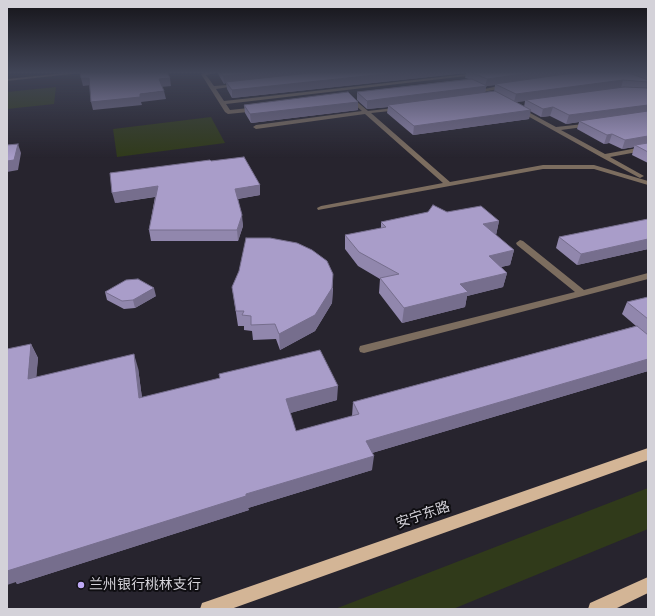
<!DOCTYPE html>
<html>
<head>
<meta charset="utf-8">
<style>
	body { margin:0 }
	#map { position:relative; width:655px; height:616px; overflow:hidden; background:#27242e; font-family:Mulish,sans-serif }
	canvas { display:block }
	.frame { position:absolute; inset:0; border:8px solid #d4d2d9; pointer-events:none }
</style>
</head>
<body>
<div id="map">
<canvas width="655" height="616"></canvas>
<div class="frame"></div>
</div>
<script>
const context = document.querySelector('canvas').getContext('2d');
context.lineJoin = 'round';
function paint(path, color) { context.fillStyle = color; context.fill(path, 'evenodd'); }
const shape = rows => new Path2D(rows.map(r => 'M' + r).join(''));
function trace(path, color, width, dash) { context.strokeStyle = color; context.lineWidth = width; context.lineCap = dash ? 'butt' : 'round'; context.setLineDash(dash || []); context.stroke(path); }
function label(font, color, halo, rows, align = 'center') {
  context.font = font + ' Mulish,"Noto Sans SC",sans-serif'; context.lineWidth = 4; context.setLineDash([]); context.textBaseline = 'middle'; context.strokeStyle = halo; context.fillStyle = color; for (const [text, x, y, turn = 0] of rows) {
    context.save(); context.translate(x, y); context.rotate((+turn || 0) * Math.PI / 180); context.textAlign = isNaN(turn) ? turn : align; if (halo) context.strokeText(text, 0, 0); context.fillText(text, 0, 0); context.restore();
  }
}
paint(shape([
	[56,87,54,104,7,109,7,92],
	[211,117,225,143,117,157,113,129],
	[648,488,648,529,453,609,335,609]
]), '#303a1a');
paint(shape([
	[74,72,91,72,7,81,7,79,74,72],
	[207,72,221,72,206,75,214,86,240,84,242,85,216,89,224,101,486,72,501,72,226,104,230,110,258,107,261,109,258,111,228,114,225,112,201,74,207,72],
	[507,84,510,86,509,87,483,92,480,90,507,84],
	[349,95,368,111,402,107,402,109,400,110,371,113,450,182,543,165,594,165,648,181,648,185,594,169,543,169,318,210,317,208,321,206,443,183,365,114,256,129,253,127,256,125,362,111,347,98,346,97,349,95],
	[519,107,556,127,593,123,593,125,591,126,561,130,605,154,648,146,648,150,610,157,644,176,640,178,638,177,601,157,517,110,516,109,519,107],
	[520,240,523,241,584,290,648,273,648,279,364,353,360,352,359,349,360,346,364,345,575,292,517,245,516,243,520,240]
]), '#7c6d5f');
paint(shape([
	[648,448,648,460,231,609,200,609,202,603,208,601,648,448],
	[648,577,648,593,615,609,588,609,590,603,648,577]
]), '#d3b596');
paint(shape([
	[218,72,648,72,648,163,632,155,634,147,622,149,609,143,604,144,577,129,579,122,566,124,550,116,541,117,530,111,529,119,413,135,387,113,388,107,367,109,357,100,357,92,469,79,465,78,466,73,232,98,227,89,226,83,224,84,218,74],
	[495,85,494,92,485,93,486,86],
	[525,101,524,107,516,102],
	[358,102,358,110,251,123,245,113,244,105],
	[211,161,260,195,238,199,243,226,238,241,151,241,149,230,155,197,115,203],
	[428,212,447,212,499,221,496,235,514,250,510,265,501,267,507,273,503,287,467,296,465,307,402,323,379,293,380,279,358,266,345,249,345,235,381,228,381,222],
	[648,219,648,249,577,265,556,248,559,237],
	[232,287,333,288,332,303,315,331,280,350,276,339,253,340,252,331,244,330,244,326,238,326],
	[105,292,156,296,135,308,124,309,107,300],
	[648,297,648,371,372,453,372,470,248,508,249,510,17,584,16,582,31,344,38,358,36,377,138,368,142,398,220,378,219,374,337,400,290,413,296,431,352,416,353,402,636,326,622,314,627,302]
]), '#9187ad');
paint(shape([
	[264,72,341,72,226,82,226,83,224,84,223,76],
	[404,72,466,72,466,73,232,98,232,90],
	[537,72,589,72,495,84,495,85,486,86,485,94,388,105,388,107,367,109,367,101,485,86,487,79],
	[81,78,89,78,91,85,83,86],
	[170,78,171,86,161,87,159,79],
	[623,80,621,88,526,100,525,101,514,102,516,94],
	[164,91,166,99,141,102,142,105,93,110,91,102,140,94],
	[358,102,358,110,251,123,250,114],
	[648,105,648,113,579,121,579,122,566,124,569,115],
	[553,107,550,116,541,117,543,109],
	[531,110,529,119,413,135,414,126],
	[612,134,609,143,604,144,607,135],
	[648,136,648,145,635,145,634,147,622,149,625,140],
	[18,144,21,153,18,170,7,172,7,161],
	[260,185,260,195,236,199,235,189],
	[158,186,160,196,115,203,112,193],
	[242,215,243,226,238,241,237,230],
	[499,221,496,235,483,224],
	[648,239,648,249,577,265,581,254],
	[514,250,510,265,486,270,489,256],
	[507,273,503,287,467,296,465,307,402,323,404,308,460,284],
	[333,274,332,303,315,331,280,350,279,334],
	[154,288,156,296,135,308,133,300],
	[31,344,38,358,35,394,28,379],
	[134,354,138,368,144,413,139,398],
	[648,359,648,371,365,455,366,441],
	[338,386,337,400,287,414,286,399],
	[374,456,372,470,248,508,249,510,17,584,16,582,7,585,7,569,246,494]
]), '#766e8d');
const building = shape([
	[80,72,167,72,170,78,159,79,164,91,140,94,140,97,91,102,89,78,81,78,80,72],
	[220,72,264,72,223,76,220,72],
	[318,72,404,72,232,90,226,82,318,72],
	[471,72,537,72,487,79,471,72],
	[580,72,627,72,648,80,648,82,623,80,516,94,495,84,580,72],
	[472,79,487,86,381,99,367,101,357,92,472,79],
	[624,87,648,88,648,105,569,115,553,107,543,109,526,100,624,87],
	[495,91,531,110,414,126,388,105,495,91],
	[348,92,358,102,250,114,244,105,348,92],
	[648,111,648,136,625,140,612,134,607,135,579,121,648,111],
	[648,143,648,152,635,145,648,143],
	[18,144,14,160,7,161,7,145,18,144],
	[244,157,260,185,235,189,242,215,237,230,149,230,158,186,112,193,110,173,210,160,211,161,244,157],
	[433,205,447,212,481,206,499,221,483,224,514,250,489,256,507,273,460,284,468,292,404,308,380,278,399,274,359,252,345,235,386,227,381,222,428,212,433,205],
	[648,219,648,239,581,254,559,237,648,219],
	[246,238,270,238,297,243,312,250,327,261,333,274,332,288,315,315,279,334,275,324,251,325,251,316,242,315,244,311,236,311,232,287,239,271,246,238],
	[138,279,154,288,133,300,122,301,105,292,126,280,138,279],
	[648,297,648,319,627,302,648,297],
	[637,326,648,335,648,359,366,441,374,456,246,494,246,496,7,571,7,349,31,344,28,379,134,354,139,398,220,378,219,374,320,350,338,386,286,399,296,431,359,414,353,402,637,326]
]);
paint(building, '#a99dc9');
trace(building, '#766e8d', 1);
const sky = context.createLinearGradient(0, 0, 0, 158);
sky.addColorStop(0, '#151419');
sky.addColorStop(0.46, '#414557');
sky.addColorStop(1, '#41455700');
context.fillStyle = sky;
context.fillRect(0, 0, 655, 158);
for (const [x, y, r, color] of [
	[81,585,4,"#bea9f5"]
]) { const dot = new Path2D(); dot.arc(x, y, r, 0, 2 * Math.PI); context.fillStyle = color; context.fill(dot); trace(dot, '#0f0e12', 1.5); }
label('14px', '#d4d2d9', '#0f0e12', [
	["安宁东路",423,515,-19]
]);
label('14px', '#d4d2d9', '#0f0e12', [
	["兰州银行桃林支行",89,585]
], 'left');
</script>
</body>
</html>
